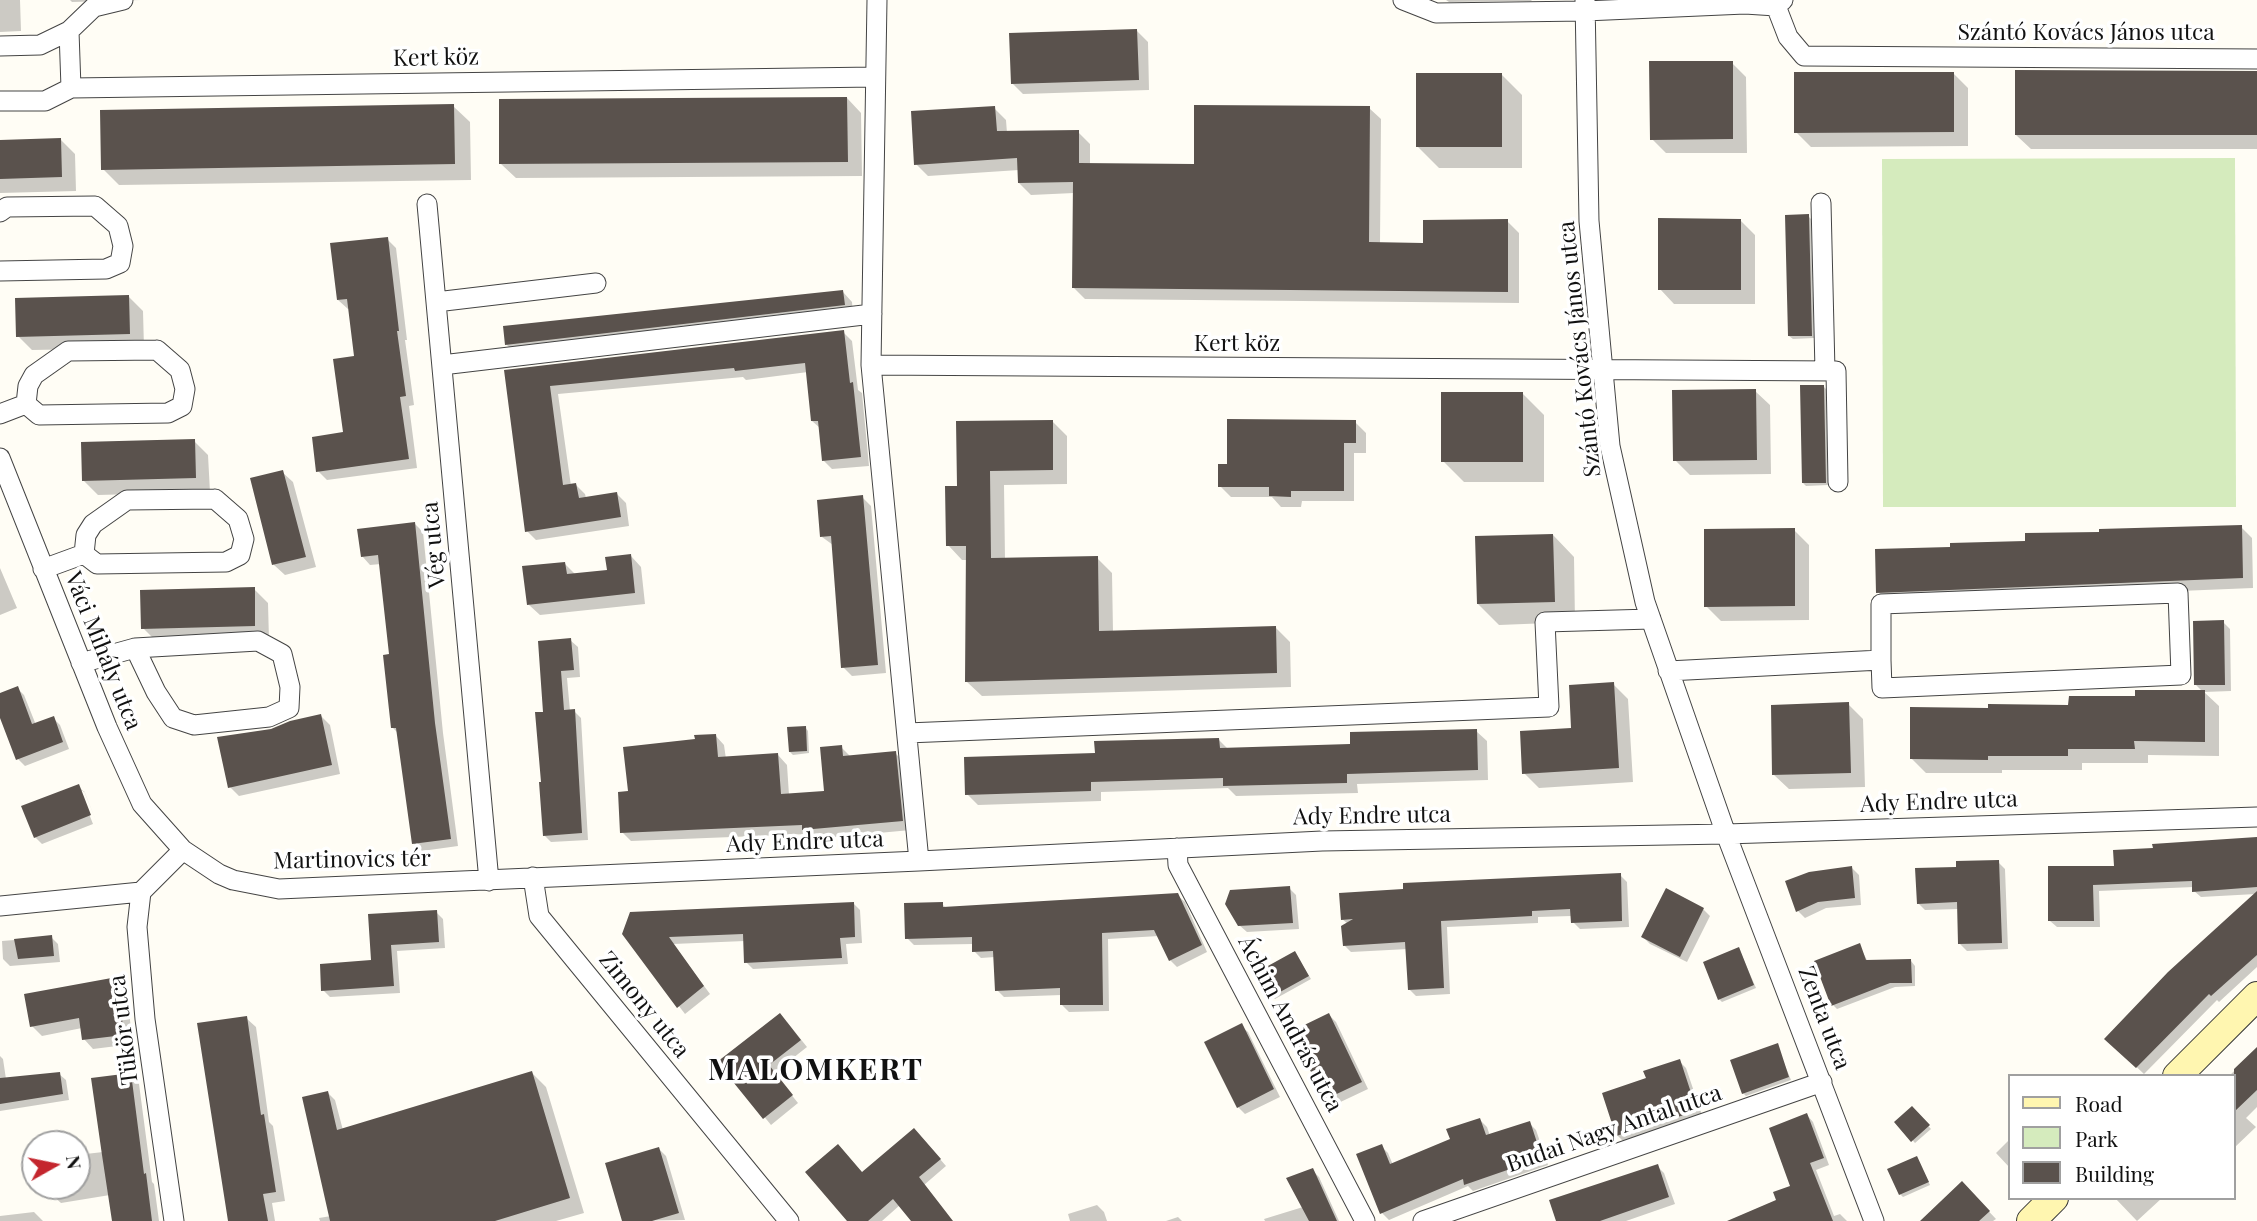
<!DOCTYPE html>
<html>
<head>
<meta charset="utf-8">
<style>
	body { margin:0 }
	#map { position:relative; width:2257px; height:1221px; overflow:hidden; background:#fffdf5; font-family:"Playfair Display",serif }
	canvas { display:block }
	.legend { position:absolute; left:2008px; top:1074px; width:228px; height:126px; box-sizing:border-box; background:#fff; border:2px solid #a0a0a0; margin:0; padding:9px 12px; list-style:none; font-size:21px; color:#111 }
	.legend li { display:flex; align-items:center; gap:14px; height:35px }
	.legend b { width:35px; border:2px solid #a0a0a0 }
	.north { position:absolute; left:21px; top:1130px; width:70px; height:70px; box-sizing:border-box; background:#fff; border:2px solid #a0a0a0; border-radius:50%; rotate:81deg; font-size:19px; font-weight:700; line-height:28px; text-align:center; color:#111 }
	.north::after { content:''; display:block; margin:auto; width:24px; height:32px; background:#c4262e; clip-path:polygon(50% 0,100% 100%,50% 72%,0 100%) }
</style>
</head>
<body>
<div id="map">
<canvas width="2257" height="1221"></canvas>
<ul class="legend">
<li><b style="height:9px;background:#fff6b0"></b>Road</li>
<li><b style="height:19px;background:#d5ebbd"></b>Park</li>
<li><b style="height:19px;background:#5a524d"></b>Building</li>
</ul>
<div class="north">N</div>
</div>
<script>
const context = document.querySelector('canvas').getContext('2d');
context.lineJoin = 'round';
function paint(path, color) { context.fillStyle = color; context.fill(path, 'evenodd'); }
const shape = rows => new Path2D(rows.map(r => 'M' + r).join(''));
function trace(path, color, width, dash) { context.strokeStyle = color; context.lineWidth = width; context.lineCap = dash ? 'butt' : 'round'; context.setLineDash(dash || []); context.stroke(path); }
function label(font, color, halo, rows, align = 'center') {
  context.font = font + ' "Playfair Display",serif'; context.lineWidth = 7; context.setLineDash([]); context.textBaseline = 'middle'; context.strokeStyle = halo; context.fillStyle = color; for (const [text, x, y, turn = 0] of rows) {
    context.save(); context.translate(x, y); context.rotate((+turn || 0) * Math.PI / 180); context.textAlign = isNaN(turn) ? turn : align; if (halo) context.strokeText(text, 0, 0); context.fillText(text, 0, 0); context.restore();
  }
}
paint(shape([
	[2235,158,2236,507,1883,507,1882,159]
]), '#d5ebbd');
paint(shape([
	[0,0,20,0,21,31,0,32],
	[70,0,141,0,72,2],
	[1446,0,1531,0,1532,1,1449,2],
	[1137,31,1148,42,1149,90,1023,94,1012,83],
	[1732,63,1746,77,1747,153,1666,153,1652,139],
	[2257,71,2257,149,2031,149,2016,135],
	[1953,73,1968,88,1968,146,1811,147,1796,132],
	[1501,74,1522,95,1522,168,1439,168,1418,147],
	[847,98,861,113,862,176,516,178,501,164],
	[453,106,470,122,471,180,119,185,103,169],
	[994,108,1006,120,1007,133,1078,132,1090,144,1090,164,1195,165,1369,108,1381,119,1380,244,1425,244,1507,221,1519,233,1519,303,1085,299,1073,287,1074,193,1031,195,1019,183,1019,170,928,176,916,164],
	[61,140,75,154,76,191,0,193,0,141],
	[1808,216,1811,219,1814,338,1793,339,1789,336],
	[1740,220,1755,235,1755,304,1674,304,1660,289],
	[387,239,396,248,407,340,405,340,414,405,409,406,417,468,327,480,318,471,345,434,356,358,350,308,348,309,338,300],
	[843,292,852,302,853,314,516,354,506,344],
	[128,296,143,311,144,348,32,350,18,336],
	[843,332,852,341,858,390,862,393,869,466,832,469,823,460,820,428,812,421,808,372,746,380,743,377,558,394,571,486,576,485,585,494,586,498,616,493,626,503,629,526,536,540,527,531,506,372],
	[1823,386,1826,389,1828,485,1806,486,1803,483],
	[1755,391,1770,405,1771,474,1690,475,1675,460],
	[1523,394,1544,415,1544,482,1464,482,1443,461],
	[1052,421,1067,436,1067,484,1004,485,1005,559,1097,558,1112,573,1113,632,1275,627,1290,642,1291,687,982,696,967,682,967,560,962,560,948,545,959,488],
	[1355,422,1366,433,1366,453,1354,453,1354,501,1302,501,1301,507,1281,507,1272,497,1231,497,1220,486,1229,466],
	[194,441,208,455,210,492,98,495,83,480],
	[282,472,293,482,316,567,285,575,274,565,252,480],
	[862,497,871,506,886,673,852,676,843,667,833,545,822,537],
	[415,524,423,532,443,733,458,846,422,851,413,843,398,733,393,728,391,655,381,564,370,565,362,556],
	[2241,527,2252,538,2253,588,1888,603,1878,592,1951,549],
	[1794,530,1809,545,1809,620,1721,621,1706,606],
	[1553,535,1574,557,1575,622,1499,625,1478,604],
	[631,556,641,567,645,604,540,615,529,605,565,564,576,575,608,571],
	[0,568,17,608,0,615],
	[254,589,268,603,269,640,158,643,143,628],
	[2223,622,2230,629,2231,691,2204,692,2219,706,2219,756,2148,755,2148,763,2082,763,2082,770,2002,770,2002,773,1926,773,1911,758,1990,710,2070,707,2203,692,2196,685],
	[570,640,578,647,580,677,567,678,570,711,574,711,581,718,588,840,551,842,544,835,545,713],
	[1613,684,1628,699,1633,782,1539,788,1524,773,1573,729],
	[17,688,24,695,36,725,53,718,60,725,69,749,25,766,18,759,0,713,0,695],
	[1848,704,1863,719,1865,787,1789,789,1774,775],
	[321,716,330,725,340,774,239,796,230,787,271,731],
	[805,727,808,731,809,753,793,755,790,752],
	[1476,731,1487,741,1488,780,1357,784,1358,793,1236,796,1228,788,1101,792,1101,801,978,805,967,794,1096,755,1219,740,1228,749,1352,746],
	[715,735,724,745,726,759,778,755,787,765,789,795,826,793,841,747,851,757,895,753,905,763,911,830,813,839,808,834,631,841,622,832,630,793,696,740],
	[78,786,85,793,97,823,84,791,80,791,93,824,42,844,35,837],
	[2257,839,2257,967,2219,1002,2217,1000,2144,1074,2107,1039,2256,894,2201,897,2194,891,2194,887,2099,891,2100,927,2057,927,2050,921,2049,868,2116,867],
	[1998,862,2005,869,2008,949,1967,951,1960,944,1959,909,1925,910,1918,903,1958,868],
	[1852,868,1859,875,1861,905,1826,908,1805,918,1798,911,1788,882],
	[1620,875,1627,882,1629,927,1580,929,1573,922,1572,916,1538,917,1538,923,1447,927,1450,994,1416,996,1409,989,1408,949,1351,952,1344,945,1348,924,1342,919],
	[1289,888,1296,895,1299,929,1247,932,1239,925],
	[1177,895,1185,902,1207,952,1177,967,1170,960,1159,936,1108,939,1109,1011,1069,1012,1062,1005,1062,995,1004,997,997,990,995,957,981,958,974,951,974,944,914,945,907,938,942,904,947,909],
	[853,903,860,910,862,943,846,944,848,964,753,969,746,962,745,941,673,944,710,994,685,1014,624,934],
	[1703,909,1710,916,1687,962,1650,944,1643,937],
	[436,912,443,919,445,948,397,951,400,993,330,997,323,990,373,962,370,916],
	[51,937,58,944,60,962,10,966,3,959,2,941],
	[1859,945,1868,962,1911,961,1915,966,1915,986,1895,987,1837,1009,1833,1005],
	[1739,949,1756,988,1722,1002,1719,999],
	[1295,953,1311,979,1275,999,1272,996],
	[116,979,126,989,133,1044,93,1049,84,1039,82,1028,42,1036,32,1026],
	[1329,1015,1336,1022,1368,1089,1332,1106,1325,1099],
	[246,1018,256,1027,269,1122,273,1126,285,1201,272,1203,275,1221,230,1221],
	[787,1022,807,1047,774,1073,798,1103,771,1125,720,1062],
	[1241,1026,1248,1032,1280,1097,1245,1114,1238,1107],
	[1777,1046,1791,1080,1746,1096,1743,1093],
	[2257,1049,2257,1107,2246,1118,2256,1127,2234,1148,2234,1076,2229,1076],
	[0,1056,3,1059,6,1079,59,1074,66,1080,69,1100,0,1111],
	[1679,1061,1686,1068,1703,1118,1624,1142,1617,1135,1648,1079],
	[532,1073,546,1087,584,1213,556,1221,399,1221],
	[130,1075,139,1084,152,1182,154,1184,159,1221,114,1221,110,1195,61,1203,52,1195,51,1186,77,1186,77,1155,103,1152],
	[328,1093,335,1100,367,1221,320,1221,319,1218,331,1216],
	[1912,1108,1931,1129,1915,1143,1896,1122],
	[1807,1115,1813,1122,1829,1165,1816,1170,1834,1216,1840,1214,1847,1221,1789,1221,1792,1187],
	[1480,1120,1487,1127,1490,1136,1529,1123,1536,1130,1548,1165,1473,1191,1468,1186,1389,1220,1382,1213,1381,1146,1388,1153,1393,1165,1452,1140],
	[920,1136,946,1166,924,1185,952,1221,913,1221,900,1205,882,1221,849,1221,862,1174],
	[2010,1139,2010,1168,1996,1153],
	[659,1149,666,1156,685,1220,624,1221],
	[1917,1158,1930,1185,1903,1197,1900,1194],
	[1657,1166,1664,1173,1675,1204,1626,1221,1558,1221],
	[1312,1170,1319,1177,1339,1221,1265,1221,1264,1219,1303,1207],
	[1962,1183,1996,1219,1993,1221,1922,1221],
	[2115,1198,2162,1198,2137,1221],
	[1097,1205,1104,1212,1107,1221,1070,1221,1068,1214],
	[34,1212,43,1221,0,1221,0,1216],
	[1178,1217,1182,1221,1166,1221]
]), '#0003');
paint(shape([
	[1137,29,1139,80,1011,84,1009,33],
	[1649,61,1733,61,1733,139,1650,140],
	[2015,70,2257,71,2257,135,2015,135],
	[1794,72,1954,72,1954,132,1794,133],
	[1416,73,1502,73,1502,147,1416,147],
	[847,97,848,162,499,164,499,99],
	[454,104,455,164,101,170,100,110],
	[1194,105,1370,106,1369,242,1423,243,1423,220,1508,219,1508,292,1072,288,1073,182,1018,183,1017,158,914,165,911,111,995,106,997,131,1079,130,1079,163,1194,164],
	[61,138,62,177,0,179,0,140],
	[1809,214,1812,336,1788,336,1785,215],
	[1658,218,1741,219,1741,290,1658,290],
	[388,237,399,331,397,331,406,396,400,397,409,459,316,472,312,437,343,432,333,359,354,356,347,299,337,300,330,243],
	[843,290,845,305,505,345,503,326],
	[129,295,130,334,16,337,15,298],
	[844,330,850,383,853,382,861,457,822,461,818,421,811,421,805,363,735,371,734,368,550,386,563,485,576,483,579,498,617,492,621,517,525,532,504,370],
	[1800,385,1824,385,1826,483,1802,483],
	[1756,389,1757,460,1673,461,1672,390],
	[1441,392,1523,392,1523,462,1441,462],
	[1227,419,1356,420,1356,443,1344,443,1344,491,1291,491,1291,497,1269,496,1269,487,1218,487,1218,464,1227,464],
	[1053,420,1053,470,990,471,991,558,1098,556,1099,631,1276,626,1277,673,965,682,966,546,946,546,945,486,957,486,956,421],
	[195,439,196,478,82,481,81,442],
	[283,470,306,557,272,565,250,478],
	[863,495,878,665,841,668,831,536,820,537,817,500],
	[415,522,435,723,451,839,412,844,396,728,391,728,383,655,389,654,378,555,361,557,357,529],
	[2242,525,2243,578,1876,593,1875,549,1950,547,1950,543,2025,541,2025,533,2099,532,2099,529],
	[1795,528,1795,606,1704,607,1704,529],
	[1553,534,1555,602,1477,604,1475,536],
	[631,554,635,593,527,605,522,566,565,562,567,574,607,570,605,557],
	[255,587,255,626,141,629,140,590],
	[2224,620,2225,685,2194,685,2193,621],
	[571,638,574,670,561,671,564,710,575,709,582,833,543,836,539,782,541,782,535,712,543,712,538,641],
	[1614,682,1619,768,1522,774,1520,731,1571,728,1569,685],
	[18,686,32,724,54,716,63,742,16,760,0,718,0,693],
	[2135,690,2205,690,2205,742,2134,741,2135,749,2068,749,2068,756,1988,756,1988,760,1910,759,1910,707,1988,708,1988,704,2068,705,2069,696,2135,696],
	[1849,702,1851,773,1772,775,1771,705],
	[321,714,332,765,228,788,217,737,271,729,290,721],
	[806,726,807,751,789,752,787,727],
	[1477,729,1478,770,1347,774,1347,783,1223,786,1223,778,1091,782,1091,791,965,795,964,757,1095,753,1094,741,1219,738,1220,748,1350,744,1350,732],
	[716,734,718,757,778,753,781,794,824,791,820,747,842,745,843,756,896,751,903,821,802,830,802,825,620,833,618,792,628,791,623,747,695,739,694,735],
	[79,784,91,815,34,838,21,806],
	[2257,837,2257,887,2192,892,2192,881,2093,885,2094,921,2048,921,2048,866,2114,866,2113,850,2153,848,2152,844],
	[1999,860,2002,943,1958,944,1957,902,1917,904,1915,868,1956,867,1956,861],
	[1852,866,1855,898,1818,902,1796,912,1785,881,1809,872],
	[1621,873,1622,921,1571,923,1570,909,1532,911,1532,916,1441,921,1444,988,1408,990,1405,942,1343,946,1341,926,1353,919,1341,920,1339,893,1403,889,1403,883],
	[1290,886,1293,923,1238,926,1225,904,1230,890],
	[1666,888,1704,908,1680,957,1641,937],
	[2257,891,2257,955,2211,996,2209,994,2136,1068,2104,1039,2168,972],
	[1178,893,1202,945,1169,961,1154,930,1102,933,1103,1005,1060,1005,1060,988,995,991,993,951,972,952,972,937,905,939,904,903,943,902,943,907],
	[854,902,855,937,840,938,842,958,744,963,743,934,669,937,704,986,677,1008,622,934,630,912],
	[437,910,439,942,391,945,394,986,321,991,320,964,371,960,368,914],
	[52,935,54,956,18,959,14,939],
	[1860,943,1866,960,1911,959,1912,983,1890,983,1831,1006,1814,961],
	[1739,947,1754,985,1718,1000,1703,962],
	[1295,951,1309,976,1271,997,1257,972],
	[117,977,124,1035,82,1040,79,1018,30,1027,24,994],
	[780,1013,801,1040,769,1065,793,1095,763,1119,717,1062],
	[1329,1013,1362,1082,1324,1100,1292,1031],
	[247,1016,261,1115,264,1114,276,1192,263,1194,268,1221,228,1221,197,1023],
	[1242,1023,1274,1089,1237,1108,1204,1042],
	[1778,1043,1789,1077,1742,1094,1730,1060],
	[2257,1047,2257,1090,2234,1112,2234,1069],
	[1680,1059,1697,1111,1616,1136,1602,1093,1646,1078,1643,1071],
	[532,1071,570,1198,495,1221,330,1221,302,1097,328,1091,337,1130],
	[60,1072,63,1094,0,1104,0,1078],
	[131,1073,144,1174,146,1173,152,1221,112,1221,102,1155,91,1078],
	[1912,1106,1930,1125,1911,1142,1894,1122],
	[1807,1113,1824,1158,1810,1163,1833,1221,1727,1221,1776,1200,1773,1192,1790,1186,1769,1128],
	[1480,1118,1486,1135,1530,1121,1542,1158,1464,1185,1463,1179,1380,1214,1356,1154,1382,1144,1390,1164,1450,1139,1446,1129],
	[914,1128,941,1159,919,1177,953,1221,911,1221,893,1199,868,1221,847,1221,805,1172,838,1144,862,1172],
	[659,1147,679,1213,652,1221,622,1221,605,1163],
	[1917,1156,1929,1182,1899,1195,1887,1169],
	[1658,1164,1669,1197,1600,1221,1556,1221,1549,1200],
	[1313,1168,1337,1221,1309,1221,1286,1178],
	[1962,1181,1990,1211,1979,1221,1920,1221]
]), '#5a524d');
const street = shape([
	[877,0,871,365,919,861],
	[1403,0,1436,13,1585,11,1745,4,1776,6,1783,0],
	[1585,0,1589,221,1610,446,1645,602,1726,834,1874,1221],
	[1776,6,1788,37,1804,56,2257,59],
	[69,31,71,88],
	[0,46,40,45,69,31,94,7,123,0],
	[0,101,45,101,71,88,875,77],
	[1821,203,1825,371],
	[427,204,489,881],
	[0,212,7,207,95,206,118,226,123,246,120,263,106,269,0,271],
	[436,302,596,283],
	[157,350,180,370,185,389,182,406,168,413,39,415,26,404,28,386,34,375,68,351,157,350],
	[442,365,872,314],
	[871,365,1836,371,1838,482],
	[0,414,26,404],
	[0,458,107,727,142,804,183,850,219,874,233,880,279,889,919,861,1322,841,1726,834,2257,817],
	[215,499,238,519,244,539,240,555,226,562,97,564,84,554,86,535,93,524,127,500,215,499],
	[43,569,84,554],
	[81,663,135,648,258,641,282,654,290,687,289,708,269,717,194,725,173,718,156,692,135,648],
	[1668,671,1881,660,1882,688,2181,675,2178,593,1881,604,1881,660],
	[907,733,1549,707,1545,622,1651,619],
	[1177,848,1178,865,1365,1221],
	[533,877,539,916,789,1221],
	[0,906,141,892],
	[174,1221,145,1019,137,927,141,892,183,850],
	[1423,1221,1822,1082]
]);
const secondary = shape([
	[2177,1076,2257,996],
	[2031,1221,2054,1198]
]);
trace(street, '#444', 21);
trace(secondary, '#333', 30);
trace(street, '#fff', 19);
trace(secondary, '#fff6b0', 28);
label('23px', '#111', '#fff', [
	["Szántó Kovács János utca",2086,33],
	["Kert köz",436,58,-1],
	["Kert köz",1237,344],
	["Szántó Kovács János utca",1580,349,-96],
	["Vég utca",434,545,-95],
	["Váci Mihály utca",103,651,68],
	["Ady Endre utca",1939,802,-2],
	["Ady Endre utca",1372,816,-1],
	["Ady Endre utca",805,842,-2],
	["Martinovics tér",352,860,-1],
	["Zimony utca",644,1005,51],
	["Zenta utca",1824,1018,69],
	["Áchim András utca",1290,1024,62],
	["Tükör utca",124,1030,-97],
	["Budai Nagy Antal utca",1614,1129,-19]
]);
context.letterSpacing = '2px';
label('bold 30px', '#111', '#fff', [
	["MALOMKERT",816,1071]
]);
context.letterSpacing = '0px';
</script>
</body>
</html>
